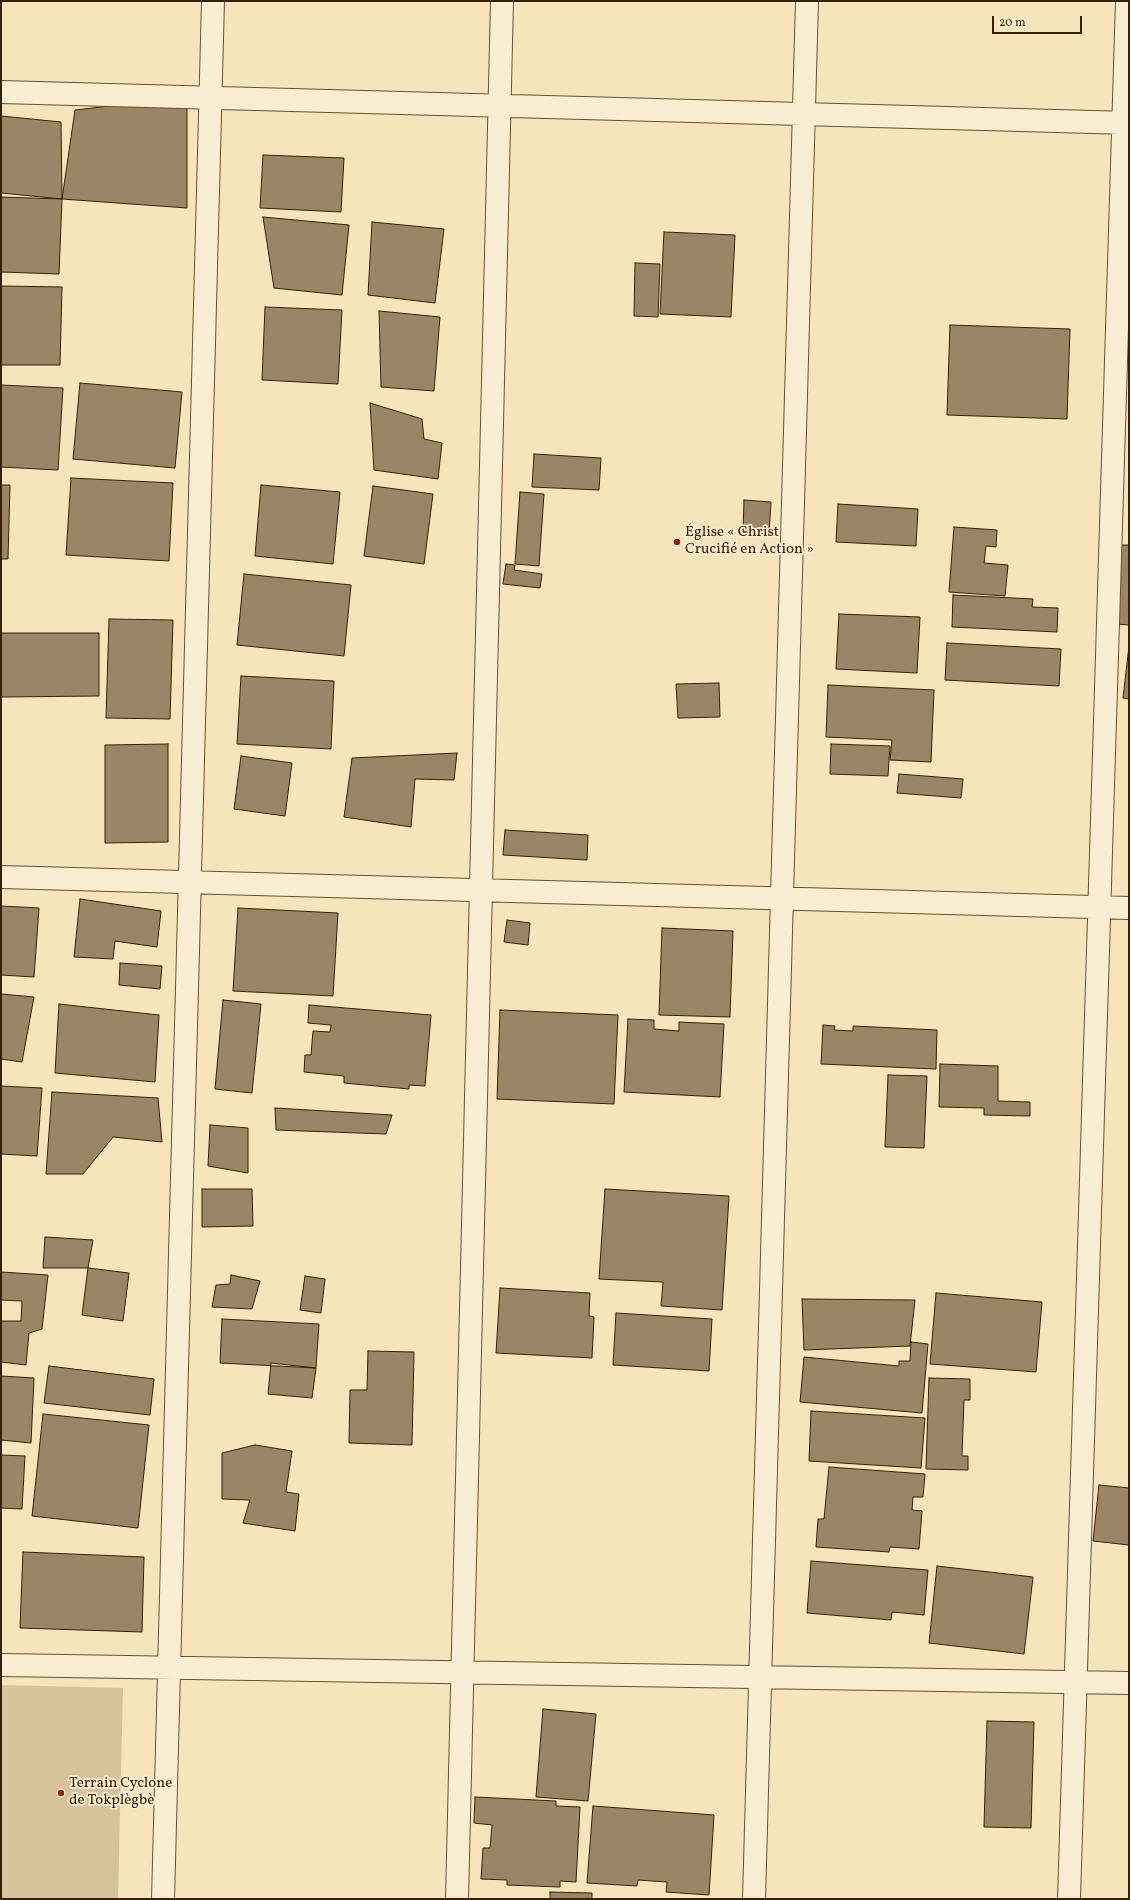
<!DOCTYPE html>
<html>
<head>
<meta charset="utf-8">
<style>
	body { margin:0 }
	#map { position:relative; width:1130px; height:1900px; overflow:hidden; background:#f6e4ba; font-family:Vollkorn,serif }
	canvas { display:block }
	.frame { position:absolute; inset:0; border:2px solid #372006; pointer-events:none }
	.scale { position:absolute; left:992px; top:16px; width:90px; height:18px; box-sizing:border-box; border:2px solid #372006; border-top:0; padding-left:5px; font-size:12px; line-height:14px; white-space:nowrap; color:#372006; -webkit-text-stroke:3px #f9edd2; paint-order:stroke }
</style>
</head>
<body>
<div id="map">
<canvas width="1130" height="1900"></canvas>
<div class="frame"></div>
<div class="scale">20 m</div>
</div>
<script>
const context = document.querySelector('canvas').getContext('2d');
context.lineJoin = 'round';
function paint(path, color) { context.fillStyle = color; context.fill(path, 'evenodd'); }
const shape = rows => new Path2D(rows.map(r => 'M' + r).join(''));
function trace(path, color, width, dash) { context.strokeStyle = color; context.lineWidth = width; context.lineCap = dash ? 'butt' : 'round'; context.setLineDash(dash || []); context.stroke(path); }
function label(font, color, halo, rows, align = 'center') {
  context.font = font + ' Vollkorn,serif'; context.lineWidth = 3.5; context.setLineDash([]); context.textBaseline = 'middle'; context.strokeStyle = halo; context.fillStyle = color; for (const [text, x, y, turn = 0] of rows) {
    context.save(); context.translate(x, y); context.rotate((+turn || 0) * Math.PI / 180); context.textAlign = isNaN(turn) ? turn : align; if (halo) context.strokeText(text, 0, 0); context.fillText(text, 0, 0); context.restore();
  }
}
paint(shape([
	[1,1685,123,1688,118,1899,1,1899]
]), '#d6c39b');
const building = shape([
	[187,97,187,208,62,199,75,110,187,97],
	[1,116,61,122,62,199,1,193,1,116],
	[263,155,344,158,341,212,260,208,263,155],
	[1,197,62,199,59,274,1,272,1,197],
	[263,217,349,225,342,295,274,288,263,217],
	[372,222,444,229,435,303,368,295,372,222],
	[664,232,735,235,731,317,660,314,664,232],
	[635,263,660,264,658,317,634,316,635,263],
	[1,286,62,287,60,365,1,365,1,286],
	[265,307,342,310,338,384,262,380,265,307],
	[379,311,440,317,434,391,381,387,379,311],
	[950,325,1070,329,1067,419,947,415,950,325],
	[80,383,182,392,175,468,73,459,80,383],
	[1,385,63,388,58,470,1,467,1,385],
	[370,403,422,419,424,439,442,443,438,479,374,470,370,403],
	[534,454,601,458,599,490,532,487,534,454],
	[71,478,173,483,169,561,66,555,71,478],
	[1,485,10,485,8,559,1,559,1,485],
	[261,485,340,492,333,564,255,556,261,485],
	[373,486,433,494,424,564,364,556,373,486],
	[520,492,544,494,539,566,515,564,520,492],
	[744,500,771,502,769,534,743,532,744,500],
	[838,504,918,509,916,546,836,542,838,504],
	[954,527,997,530,996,547,986,546,984,563,1008,565,1005,596,949,592,954,527],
	[1121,545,1129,545,1129,625,1116,624,1121,545],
	[506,564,515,565,514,570,542,574,540,588,503,584,506,564],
	[244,574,351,585,344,656,237,645,244,574],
	[953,595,1033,599,1032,607,1058,608,1057,632,952,627,953,595],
	[839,614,920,617,917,673,836,669,839,614],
	[109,619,173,620,170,719,106,718,109,619],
	[1,633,99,633,99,696,1,697,1,633],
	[947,643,1061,649,1059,686,945,680,947,643],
	[1129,646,1129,699,1123,698,1129,646],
	[241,676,334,681,331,749,237,744,241,676],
	[719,683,720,717,678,718,676,684,719,683],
	[828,685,934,690,931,762,890,760,892,740,826,737,828,685],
	[168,744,168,842,105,843,105,745,168,744],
	[831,744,890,746,888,776,830,774,831,744],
	[457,753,454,780,415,779,411,827,344,817,352,758,457,753],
	[241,756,292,763,285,816,234,809,241,756],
	[899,774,963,779,961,798,897,793,899,774],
	[505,830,588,835,587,860,503,855,505,830],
	[80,899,161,911,157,947,115,941,113,959,74,957,80,899],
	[1,906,39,908,34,977,1,975,1,906],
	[238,908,338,913,333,996,233,991,238,908],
	[507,920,530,923,528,945,504,942,507,920],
	[662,928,733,931,730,1017,659,1015,662,928],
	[120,963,162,966,160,989,119,985,120,963],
	[1,994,34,997,22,1062,1,1059,1,994],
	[223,1000,261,1004,252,1093,215,1089,223,1000],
	[59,1004,159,1015,155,1082,55,1073,59,1004],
	[309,1005,431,1015,425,1086,409,1085,409,1089,344,1083,344,1076,304,1072,305,1055,311,1055,313,1031,330,1032,331,1025,308,1023,309,1005],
	[500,1010,618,1015,614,1104,497,1099,500,1010],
	[628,1019,654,1020,654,1029,679,1031,679,1022,724,1024,720,1097,624,1092,628,1019],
	[823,1025,835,1026,834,1030,853,1031,853,1026,937,1030,936,1069,821,1064,823,1025],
	[940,1064,998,1066,998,1101,1030,1102,1030,1116,984,1115,984,1108,939,1107,940,1064],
	[888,1075,927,1076,924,1148,885,1147,888,1075],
	[1,1086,42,1088,37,1156,1,1154,1,1086],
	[52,1092,158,1098,162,1142,113,1137,83,1174,46,1174,52,1092],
	[275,1108,392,1115,386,1134,276,1130,275,1108],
	[210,1125,248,1128,248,1173,208,1166,210,1125],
	[202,1189,252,1189,253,1226,202,1227,202,1189],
	[605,1189,729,1196,722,1310,661,1306,663,1282,599,1279,605,1189],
	[45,1237,93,1240,88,1268,43,1268,45,1237],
	[88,1268,129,1273,123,1321,82,1315,88,1268],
	[1,1272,48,1275,42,1329,29,1333,26,1365,1,1362,1,1321,21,1321,22,1301,1,1300,1,1272],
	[231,1275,260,1281,252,1309,212,1307,216,1285,230,1284,231,1275],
	[305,1276,325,1279,321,1313,300,1310,305,1276],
	[500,1288,590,1293,589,1316,594,1317,592,1358,496,1353,500,1288],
	[936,1293,1042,1302,1036,1372,930,1364,936,1293],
	[802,1299,915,1300,910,1346,804,1350,802,1299],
	[616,1313,712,1319,709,1371,613,1365,616,1313],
	[222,1319,319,1324,316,1368,220,1363,222,1319],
	[911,1342,928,1344,922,1413,800,1402,804,1357,899,1366,899,1361,910,1361,911,1342],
	[368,1351,414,1352,412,1445,349,1443,350,1390,367,1390,368,1351],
	[271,1363,316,1368,312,1398,268,1394,271,1363],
	[49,1366,154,1379,150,1415,44,1403,49,1366],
	[1,1376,34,1378,31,1443,1,1440,1,1376],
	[929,1378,970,1379,970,1400,964,1400,962,1456,968,1456,968,1470,926,1469,929,1378],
	[811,1411,925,1418,921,1468,809,1461,811,1411],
	[43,1414,149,1425,138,1528,32,1516,43,1414],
	[255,1445,292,1451,286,1492,299,1494,295,1531,243,1523,250,1500,222,1499,222,1453,255,1445],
	[1,1455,25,1456,22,1509,1,1508,1,1455],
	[829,1467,925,1474,923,1497,913,1497,912,1510,922,1511,919,1549,890,1547,889,1552,816,1547,818,1519,824,1519,829,1467],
	[1099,1485,1129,1488,1129,1545,1093,1541,1099,1485],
	[23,1552,144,1557,142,1632,20,1628,23,1552],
	[811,1561,928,1570,924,1615,892,1612,891,1620,807,1613,811,1561],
	[937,1566,1033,1577,1024,1654,929,1643,937,1566],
	[543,1709,596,1714,588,1801,536,1797,543,1709],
	[987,1721,1034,1722,1031,1828,984,1827,987,1721],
	[475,1797,556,1801,556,1806,580,1807,576,1882,560,1881,560,1887,507,1885,507,1880,481,1879,483,1848,490,1848,492,1825,474,1823,475,1797],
	[593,1806,714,1815,709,1895,666,1892,667,1882,638,1880,637,1886,587,1883,593,1806],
	[550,1892,592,1893,592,1899,550,1899,550,1892]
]);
paint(building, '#9a8664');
trace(building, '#372006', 1);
const minor = shape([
	[1,92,1129,123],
	[1,877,1129,908],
	[1,1665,1129,1683],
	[163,1899,213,1],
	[457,1899,502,1],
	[754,1899,807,1],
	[1069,1899,1127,1]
]);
trace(minor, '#675133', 24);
trace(minor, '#f9edd2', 22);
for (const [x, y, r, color] of [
	[677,542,4,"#8f2418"],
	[61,1793,4,"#8f2418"]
]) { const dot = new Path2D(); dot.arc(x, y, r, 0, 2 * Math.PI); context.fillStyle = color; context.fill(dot); trace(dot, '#f9edd2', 1.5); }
label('15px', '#372006', '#f9edd2', [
	["Église « Christ",685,533],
	["Crucifié en Action »",685,550],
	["Terrain Cyclone",69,1784],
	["de Tokplègbè",69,1801]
], 'left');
</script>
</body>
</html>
